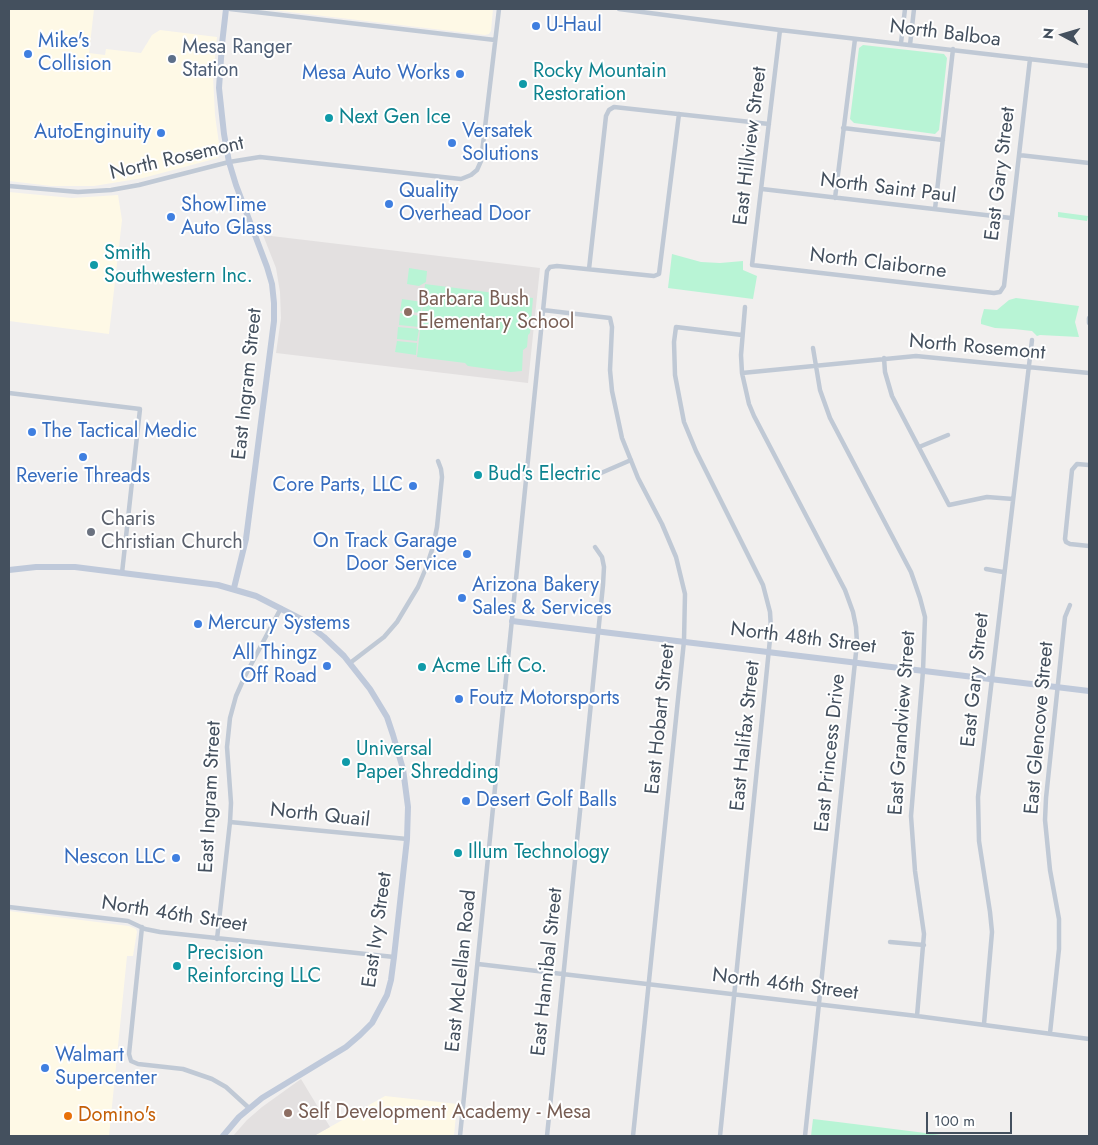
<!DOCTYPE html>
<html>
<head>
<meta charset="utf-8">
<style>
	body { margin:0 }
	#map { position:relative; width:1098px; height:1145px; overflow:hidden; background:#f1efee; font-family:Jost,sans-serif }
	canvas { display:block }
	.frame { position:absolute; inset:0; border:10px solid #44505e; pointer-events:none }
	.north { position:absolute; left:1038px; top:10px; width:50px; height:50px; -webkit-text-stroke:4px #fff; paint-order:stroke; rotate:276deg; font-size:14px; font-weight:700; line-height:20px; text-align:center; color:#44505e }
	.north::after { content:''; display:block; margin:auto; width:18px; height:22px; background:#44505e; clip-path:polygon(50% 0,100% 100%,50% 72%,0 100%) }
	.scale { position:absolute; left:926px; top:1112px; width:86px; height:22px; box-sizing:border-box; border:2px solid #44505e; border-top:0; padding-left:6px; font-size:15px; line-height:18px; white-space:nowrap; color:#44505e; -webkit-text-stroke:4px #fff; paint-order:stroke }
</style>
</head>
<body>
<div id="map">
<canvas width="1098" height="1145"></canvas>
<div class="frame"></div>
<div class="north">N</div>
<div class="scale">100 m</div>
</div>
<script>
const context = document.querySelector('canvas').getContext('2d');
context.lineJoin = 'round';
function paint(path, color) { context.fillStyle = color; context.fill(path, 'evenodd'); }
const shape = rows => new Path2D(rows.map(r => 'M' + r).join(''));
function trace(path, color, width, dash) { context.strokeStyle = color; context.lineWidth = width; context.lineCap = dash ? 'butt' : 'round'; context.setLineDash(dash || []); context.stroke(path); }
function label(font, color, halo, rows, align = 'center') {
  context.font = font + ' Jost,sans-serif'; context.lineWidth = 4; context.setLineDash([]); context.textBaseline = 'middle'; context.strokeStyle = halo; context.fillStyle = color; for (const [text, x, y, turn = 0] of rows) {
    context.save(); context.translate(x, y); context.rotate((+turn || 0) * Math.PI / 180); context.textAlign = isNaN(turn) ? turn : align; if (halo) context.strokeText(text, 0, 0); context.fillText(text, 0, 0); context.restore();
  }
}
paint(shape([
	[9,9,94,9,89,53,105,55,106,49,141,53,152,35,160,30,217,37,213,76,215,115,220,151,218,158,143,178,94,186,51,186,9,181],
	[264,9,493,9,491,31,489,34,485,35],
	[9,192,72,198,118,195,122,220,109,334,9,321],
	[9,911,129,926,136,929,137,932,133,956,127,956,109,1136,9,1136],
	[385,1096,457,1104,454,1136,314,1136]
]), '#fef9e6');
paint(shape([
	[263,235,540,268,528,383,276,353,281,318,280,292,276,268],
	[301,1079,330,1127,314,1136,233,1136,247,1120,262,1107]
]), '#e3e0e0');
paint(shape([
	[863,45,944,54,947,58,939,130,935,134,854,123,850,119,859,48],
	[1058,212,1088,216,1087,221,1058,217],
	[672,254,701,262,720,263,743,261,743,270,757,276,753,299,668,288],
	[409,268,427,271,426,282,419,286,407,284],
	[425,284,533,298,530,333,528,335,527,347,523,350,522,371,511,372,468,366,465,363,417,357],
	[1016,298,1079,306,1075,322,1079,337,1040,335,1037,336,1032,331,1014,329,995,328,981,324,981,320,984,309,997,310,1009,300],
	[402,299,422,302,421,313,400,311],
	[400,313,420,316,419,327,399,325],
	[398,327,419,329,417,341,397,339],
	[397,341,417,343,416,355,395,352],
	[813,1119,838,1122,949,1136,811,1136]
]), '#b8f4d5');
trace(shape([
	[230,9,495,40],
	[619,9,780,30,1089,66],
	[780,30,752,265,994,293,1000,292,1004,286,1030,59],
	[901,43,905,9],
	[910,45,914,9],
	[843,128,943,140],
	[1019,155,1089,163],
	[9,186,78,192,111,190,139,185,229,162,260,157,461,179,471,175,477,170,481,161,499,9],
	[762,189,1011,218],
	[835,198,855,39],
	[935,209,953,49],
	[589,269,606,116,609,110,614,107,769,124],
	[745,307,741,355,742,373,749,404,754,416,845,590,853,612,856,627,857,643,805,1136],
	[543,310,610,318,612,327,610,370,612,391,622,438,638,478,662,524,676,557,685,594,684,641,633,1136],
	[1089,318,1089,323],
	[813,348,820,390,830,418,911,572,920,598,925,617,923,671,911,816,915,871,924,934,917,1016],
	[884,358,885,372,892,396,949,505,987,497,1013,499],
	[742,373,916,356,1089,373],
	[9,393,140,409,122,573],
	[919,447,948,435],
	[1089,465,1077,464,1072,470,1065,539,1066,542,1070,544,1089,546],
	[601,473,631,460],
	[986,569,1003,572],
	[350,663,384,637,397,622,418,587,426,568,433,547,437,527,442,477,441,469,438,461],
	[230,822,407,839],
	[9,907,128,921,145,929,160,932,394,957],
	[142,927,129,1054,131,1061,138,1064,183,1069,212,1079,226,1087,249,1108],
	[217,939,230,822,231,803,227,747,230,718,236,696,245,676,281,608],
	[890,942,924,945],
	[478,964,917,1016,1089,1039],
	[984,1024,992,932,990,912,979,841,978,797,1032,340],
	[1050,1033,1059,949,1059,919,1050,870,1045,820,1046,798,1065,617,1070,605],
	[460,1136,547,271,550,267,557,266,654,276,659,274,679,114],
	[547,1136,603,585,604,567,602,557,595,547],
	[720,1136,771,629,770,612,763,585,696,451,684,422,675,375,674,342,676,327,742,335]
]), '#c0c9d5', 4.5);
trace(shape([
	[226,9,222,44,219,88,224,134,229,162,236,185,267,267,272,284,274,303,274,321,246,539,234,588],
	[9,570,36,567,75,567,218,585,256,596,301,619,324,637,344,656,370,689,387,717,393,735,403,769,408,807,407,839,394,957,391,980,387,995,372,1023,360,1035,346,1047,262,1098,239,1117,223,1136],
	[512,621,1089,691]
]), '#bfc9da', 6);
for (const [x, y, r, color] of [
	[536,26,5,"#3f7fe0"],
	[28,54,5,"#3f7fe0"],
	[172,59,5,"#5c6f8a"],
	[460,74,5,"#3f7fe0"],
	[523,84,5,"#0f9aa8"],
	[329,118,5,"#0f9aa8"],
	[161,133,5,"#3f7fe0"],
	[452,143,5,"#3f7fe0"],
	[389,204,5,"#3f7fe0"],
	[171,217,5,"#3f7fe0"],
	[94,265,5,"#0f9aa8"],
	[408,312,5,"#8d6e63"],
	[32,432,5,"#3f7fe0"],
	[83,457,5,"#3f7fe0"],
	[478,475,5,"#0f9aa8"],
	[413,486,5,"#3f7fe0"],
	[91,532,5,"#6b7280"],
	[467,554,5,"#3f7fe0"],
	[462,598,5,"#3f7fe0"],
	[198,624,5,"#3f7fe0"],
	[327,666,5,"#3f7fe0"],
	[422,667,5,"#0f9aa8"],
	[459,699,5,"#3f7fe0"],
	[346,762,5,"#0f9aa8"],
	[466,801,5,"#3f7fe0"],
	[458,853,5,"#0f9aa8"],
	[176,858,5,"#3f7fe0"],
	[177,966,5,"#0f9aa8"],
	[45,1068,5,"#3f7fe0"],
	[288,1113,5,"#8d6e63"],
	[68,1116,5,"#e8710a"]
]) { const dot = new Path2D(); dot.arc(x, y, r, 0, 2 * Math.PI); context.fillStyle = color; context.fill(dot); trace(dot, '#fff', 2); }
label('20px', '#366cbe', '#fff', [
	["U-Haul",546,26],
	["Mike's",38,42],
	["Collision",38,65],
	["Mesa Auto Works",450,74,"right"],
	["Versatek",462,132],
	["Solutions",462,155],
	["AutoEnginuity",151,133,"right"],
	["Quality",399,192],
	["Overhead Door",399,215],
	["ShowTime",181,206],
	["Auto Glass",181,229],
	["The Tactical Medic",42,432],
	["Reverie Threads",83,477,"center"],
	["Core Parts, LLC",403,486,"right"],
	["On Track Garage",457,542,"right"],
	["Door Service",457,565,"right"],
	["Arizona Bakery",472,586],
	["Sales & Services",472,609],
	["Mercury Systems",208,624],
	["All Thingz",317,654,"right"],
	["Off Road",317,677,"right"],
	["Foutz Motorsports",469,699],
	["Desert Golf Balls",476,801],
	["Nescon LLC",166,858,"right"],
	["Walmart",55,1056],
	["Supercenter",55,1079]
], 'left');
label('20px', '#44505e', '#fff', [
	["North Balboa",945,34,7],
	["East Hillview Street",751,146,-83],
	["North Rosemont",177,159,-13],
	["East Gary Street",1001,174,-83],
	["North Saint Paul",888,189,7],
	["North Claiborne",878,264,7],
	["North Rosemont",977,348,5],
	["East Ingram Street",248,384,-84],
	["North 48th Street",803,639,7],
	["East Gary Street",976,680,-84],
	["East Hobart Street",661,719,-84],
	["East Grandview Street",903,723,-86],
	["East Glencove Street",1040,728,-85],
	["East Halifax Street",746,736,-84],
	["East Princess Drive",831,753,-84],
	["East Ingram Street",211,797,-87],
	["North Quail",320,816,6],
	["North 46th Street",174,915,9],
	["East Ivy Street",378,930,-82],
	["East McLellan Road",462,971,-84],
	["East Hannibal Street",548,972,-84],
	["North 46th Street",785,985,7]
]);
label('20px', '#4e5e75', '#fff', [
	["Mesa Ranger",182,48],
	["Station",182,71]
], 'left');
label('20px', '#0d838f', '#fff', [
	["Rocky Mountain",533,72],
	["Restoration",533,95],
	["Next Gen Ice",339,118],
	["Smith",104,254],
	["Southwestern Inc.",104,277],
	["Bud's Electric",488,475],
	["Acme Lift Co.",432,667],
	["Universal",356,750],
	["Paper Shredding",356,773],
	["Illum Technology",468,853],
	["Precision",187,954],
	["Reinforcing LLC",187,977]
], 'left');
label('20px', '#785e54', '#fff', [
	["Barbara Bush",418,300],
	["Elementary School",418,323],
	["Self Development Academy - Mesa",298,1113]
], 'left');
label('20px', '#5b616d', '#fff', [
	["Charis",101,520],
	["Christian Church",101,543]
], 'left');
label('20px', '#c56008', '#fff', [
	["Domino's",78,1116]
], 'left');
</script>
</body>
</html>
